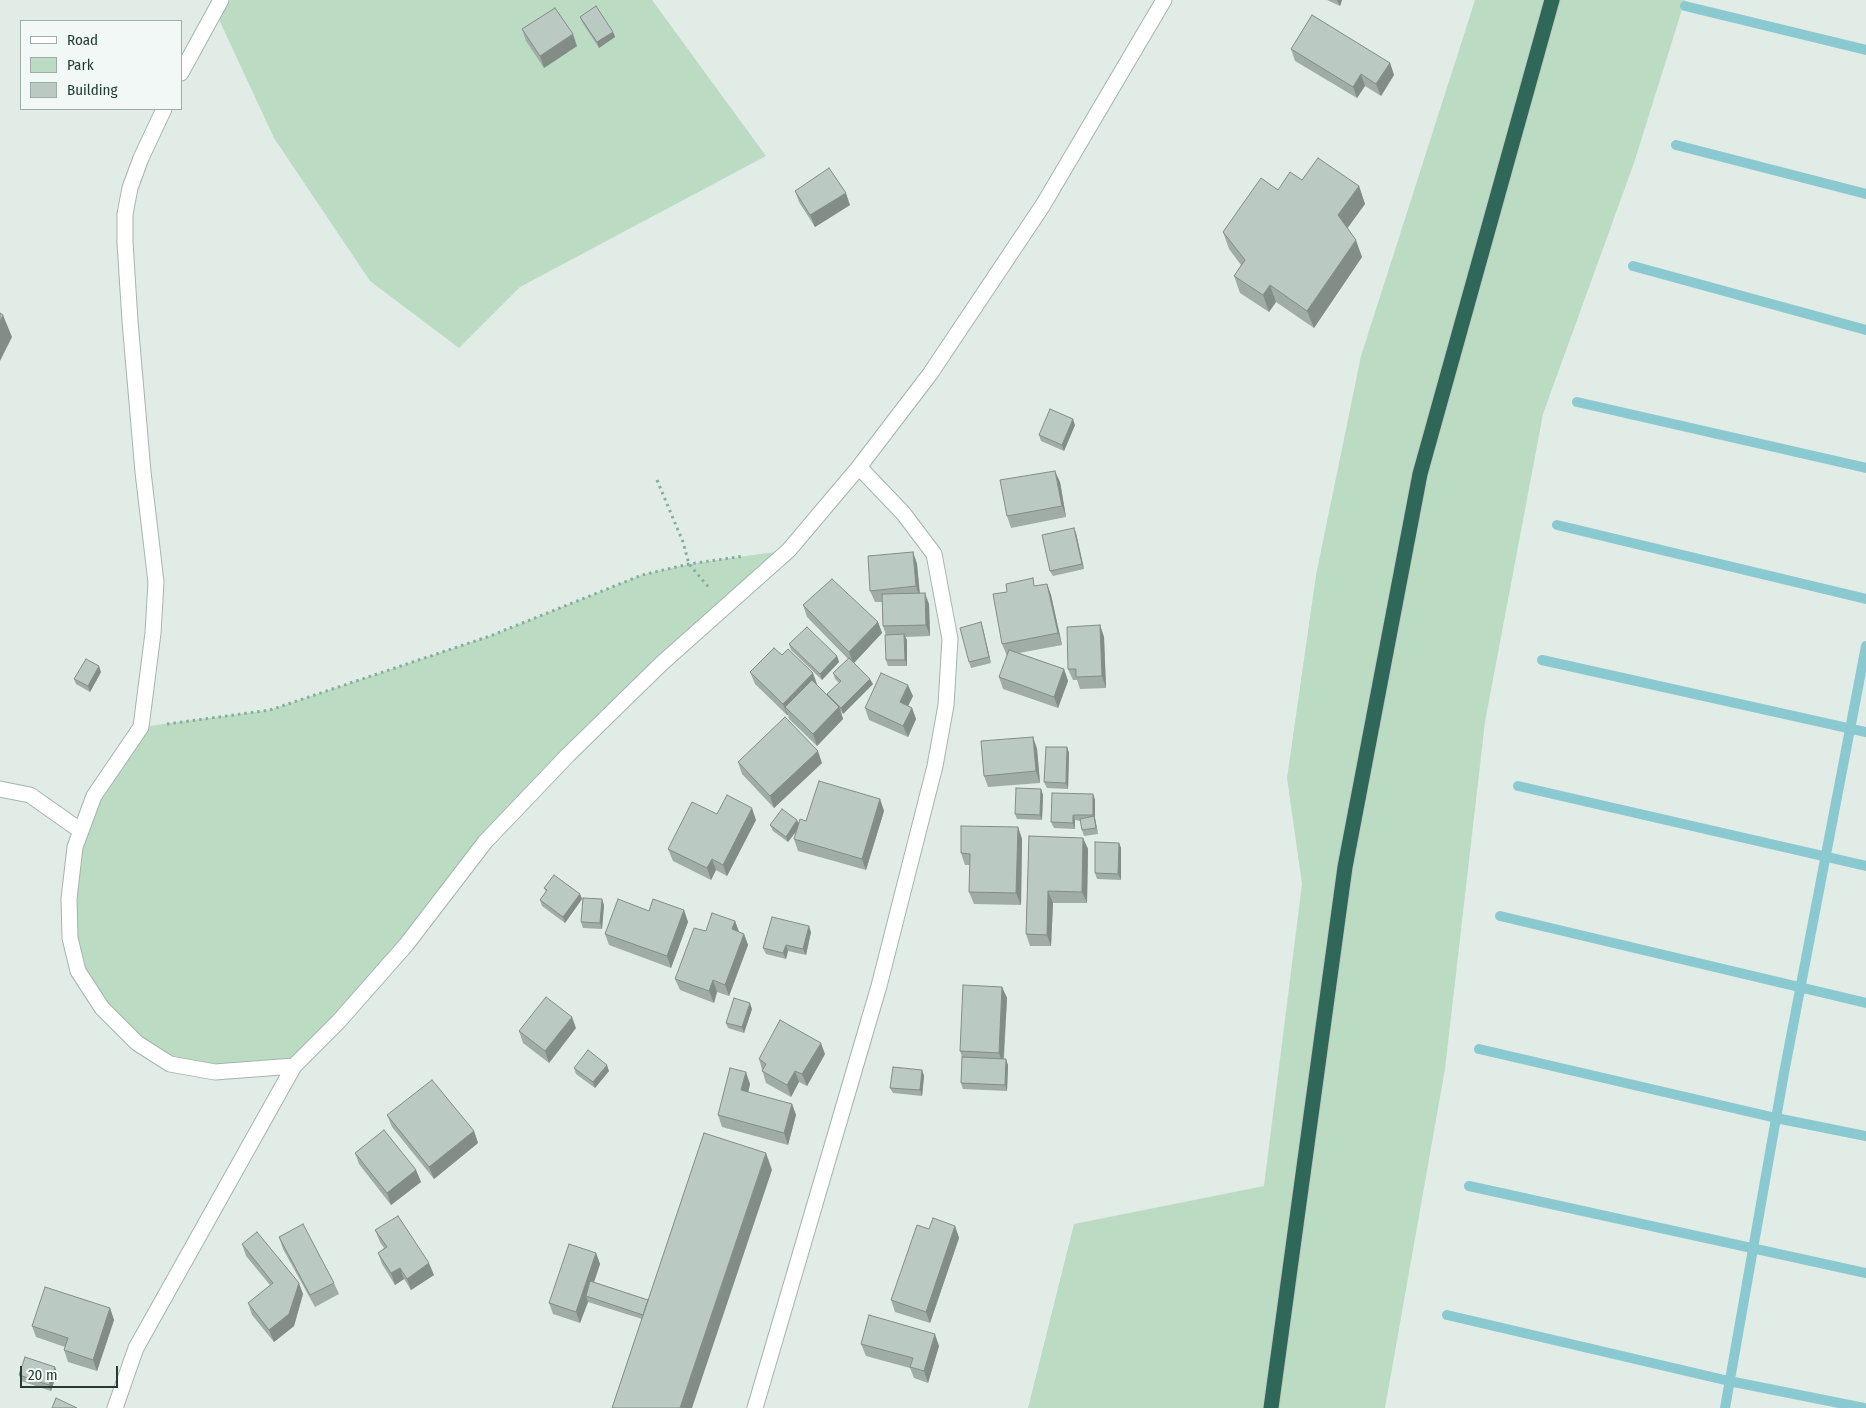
<!DOCTYPE html>
<html>
<head>
<meta charset="utf-8">
<style>
	body { margin:0 }
	#map { position:relative; width:1866px; height:1408px; overflow:hidden; background:#e2ece7; font-family:"Fira Sans Condensed",sans-serif }
	canvas { display:block }
	.legend { position:absolute; left:20px; top:20px; width:162px; height:90px; box-sizing:border-box; background:#f2f8f5; border:1px solid #9fada8; margin:0; padding:6px 9px; list-style:none; font-size:15px; color:#223c34 }
	.legend li { display:flex; align-items:center; gap:10px; height:25px }
	.legend b { width:25px; border:1px solid #9fada8 }
	.scale { position:absolute; left:20px; top:1366px; width:98px; height:22px; box-sizing:border-box; border:2px solid #223c34; border-top:0; padding-left:6px; font-size:15px; line-height:18px; white-space:nowrap; color:#223c34; -webkit-text-stroke:4px #f2f8f5; paint-order:stroke }
</style>
</head>
<body>
<div id="map">
<canvas width="1866" height="1408"></canvas>
<ul class="legend">
<li><b style="height:6px;background:#fff"></b>Road</li>
<li><b style="height:14px;background:#bbdcc2"></b>Park</li>
<li><b style="height:14px;background:#bac9c2"></b>Building</li>
</ul>
<div class="scale">20 m</div>
</div>
<script>
const context = document.querySelector('canvas').getContext('2d');
context.lineJoin = 'round';
function paint(path, color) { context.fillStyle = color; context.fill(path, 'evenodd'); }
const shape = rows => new Path2D(rows.map(r => 'M' + r).join(''));
function trace(path, color, width, dash) { context.strokeStyle = color; context.lineWidth = width; context.lineCap = dash ? 'butt' : 'round'; context.setLineDash(dash || []); context.stroke(path); }
paint(shape([
	[221,0,652,0,766,156,520,287,459,348,370,281,274,138,215,11],
	[1475,0,1685,0,1634,163,1543,414,1485,722,1445,1069,1385,1408,1028,1408,1074,1224,1264,1186,1302,884,1287,778,1316,575,1361,356],
	[789,550,568,755,294,1066,170,1064,102,1008,70,938,69,899,94,796,141,727,270,710,490,636,642,575,689,564]
]), '#bbdcc2');
trace(shape([
	[1685,6,1866,50],
	[1676,145,1866,194],
	[1633,266,1866,330],
	[1577,402,1866,468],
	[1557,525,1866,599],
	[1542,660,1866,732],
	[1518,786,1866,866],
	[1500,916,1866,1003],
	[1479,1049,1776,1118,1866,1136],
	[1469,1186,1866,1273],
	[1447,1315,1729,1381,1864,1408],
	[1725,1408,1784,1073,1866,646]
]), '#8bc9d0', 10);
const street = shape([
	[181,73,221,0],
	[164,109,141,158,130,188,125,214,125,243,130,321,143,472,156,582,153,633,141,727,94,796,75,847,69,899,70,938,78,971,102,1008,137,1043,170,1064,215,1072,294,1066],
	[0,789,30,795,81,831],
	[115,1408,136,1348,294,1066,339,1021,406,945,485,842,568,755,661,664,789,550,859,467,930,374,1043,205,1164,0],
	[755,1408,879,986,935,766,946,705,950,639,934,554,903,513,859,467]
]);
const highway = shape([
	[1271,1408,1345,867,1420,474,1552,0]
]);
trace(street, '#a5b4ae', 17);
trace(highway, '#c1c8c6', 17);
trace(shape([
	[657,480,683,542,689,564,710,589],
	[167,724,270,710,490,636,642,575,689,564,744,556]
]), '#83af9e', 3, [2.5, 4]);
trace(street, '#fff', 15);
trace(highway, '#2f6858', 15);
paint(shape([
	[1327,0,1342,0,1340,6],
	[580,17,613,32,615,37,599,48,582,22],
	[522,29,577,46,544,68,526,41],
	[1291,49,1390,63,1394,75,1381,96,1365,86,1357,98,1295,61],
	[1302,180,1359,186,1365,204,1347,228,1362,257,1314,328,1276,302,1269,312,1240,293,1234,276,1241,265,1229,249,1223,232],
	[795,191,850,205,815,227,799,202],
	[1075,425,1064,451,1041,441,1039,435],
	[1060,482,1066,517,1011,528,1007,516],
	[1076,533,1084,569,1053,576,1050,571],
	[913,552,917,564,920,593,929,604,930,636,905,637,907,640,907,666,888,666,886,660,886,635,883,626,882,602,875,602,870,591],
	[1047,584,1051,595,1062,645,1019,653,1064,669,1068,681,1058,708,1003,689,999,677,1007,656,1002,644,1035,586],
	[803,605,878,622,882,633,854,663,873,684,843,714,841,711,843,719,817,746,789,719,788,715,787,715,755,684,750,672,782,655,817,684,816,685,828,696,827,694,839,683,835,679,833,673,848,659,807,617],
	[981,622,991,663,971,668,969,662],
	[1100,625,1104,637,1106,688,1080,689,1077,680,1073,680,1068,669],
	[789,644,837,656,839,662,822,680,791,650],
	[101,672,90,692,76,684,74,679],
	[913,696,908,706,912,708,916,719,908,737,869,720,865,708],
	[1033,737,1037,749,1040,783,988,787,984,776],
	[1067,747,1069,753,1068,789,1047,788,1044,782],
	[738,762,822,763,774,808,742,774],
	[1041,789,1043,795,1042,820,1017,819,1015,814],
	[1093,794,1095,800,1095,818,1098,834,1084,836,1082,830,1080,821,1075,820,1075,829,1054,828,1051,822],
	[880,799,884,811,866,870,798,851,794,839,796,832,788,842,773,831,770,825,798,823],
	[717,814,756,820,727,876,716,870,711,880,673,861,668,849],
	[1018,827,1022,839,1021,905,974,904,969,892,970,865,965,865,961,853],
	[1029,836,1083,838,1088,849,1087,903,1053,903,1051,946,1030,946,1026,934],
	[1119,843,1121,848,1121,880,1097,879,1095,873],
	[544,888,580,894,582,899,565,923,542,906,540,900,546,892],
	[604,905,602,929,583,928,581,922],
	[684,910,688,922,671,968,609,945,605,934,649,911],
	[735,921,739,932,744,934,748,945,729,996,717,992,714,1003,680,990,675,979,706,931],
	[811,932,806,955,788,951,786,959,766,954,763,948],
	[1002,987,1007,998,1004,1059,1008,1065,1007,1091,963,1089,961,1083,962,1057,960,1051],
	[752,1009,744,1033,728,1028,726,1023],
	[576,1028,549,1063,523,1043,519,1031],
	[825,1054,807,1086,799,1082,791,1097,766,1083,759,1059],
	[574,1068,609,1071,595,1088,576,1074],
	[922,1070,924,1076,922,1096,893,1093,890,1088],
	[750,1084,748,1092,792,1104,796,1115,788,1145,722,1127,718,1115],
	[387,1115,474,1131,478,1143,434,1179,392,1127],
	[355,1153,416,1170,421,1182,391,1205,359,1164],
	[772,1170,642,1319,588,1302,580,1323,553,1314,549,1303,596,1253,600,1264,594,1282,648,1300],
	[955,1226,959,1238,930,1323,895,1312,891,1300,929,1229],
	[375,1230,434,1275,411,1290,404,1279,395,1285,382,1264,378,1253,384,1248,380,1242],
	[279,1237,334,1283,339,1294,315,1307,283,1249],
	[242,1244,303,1294,294,1326,274,1342,252,1315,248,1303,270,1285,246,1256],
	[110,1308,114,1320,97,1371,68,1362,64,1350,65,1347,36,1337,32,1326],
	[861,1344,939,1346,928,1383,914,1378,910,1368,866,1356],
	[55,1367,57,1373,51,1391,21,1381,19,1375]
]), '#a0ada7');
paint(shape([
	[1337,0,1342,0,1340,6],
	[613,32,615,37,599,48,597,42],
	[573,34,577,46,544,68,540,56],
	[1390,63,1394,75,1381,96,1376,84],
	[1361,74,1365,86,1357,98,1353,87],
	[1359,186,1365,204,1344,233,1338,215],
	[846,193,850,205,815,227,810,215],
	[1356,240,1362,257,1314,328,1307,311],
	[1270,285,1276,302,1269,312,1263,295],
	[3,315,12,337,0,361,0,322],
	[1073,419,1075,425,1064,451,1062,445],
	[1055,471,1060,482,1066,517,1062,506],
	[1074,528,1076,533,1084,569,1082,564],
	[913,552,917,564,920,598,916,586],
	[1047,584,1051,595,1062,645,1058,633],
	[925,593,929,604,930,636,926,625],
	[878,622,882,633,853,664,849,652],
	[981,622,983,628,991,663,989,657],
	[1100,625,1104,637,1106,688,1102,676],
	[904,634,907,640,907,666,905,660],
	[837,656,839,662,822,680,820,674],
	[99,666,101,672,90,692,88,686],
	[1064,669,1068,681,1058,708,1054,697],
	[813,673,817,684,790,712,785,707,788,715,787,715,783,704],
	[870,679,873,684,843,714,841,708],
	[908,685,913,696,904,714,900,702],
	[839,707,843,719,817,746,813,734],
	[912,708,916,719,908,737,903,726],
	[1033,737,1037,749,1040,783,1036,771],
	[1067,747,1069,753,1068,789,1066,783],
	[818,751,822,763,774,808,770,796],
	[1041,789,1043,795,1042,820,1040,815],
	[1093,794,1095,800,1095,818,1098,834,1093,815],
	[880,799,884,811,866,870,862,859],
	[752,808,756,820,727,876,723,865],
	[1073,815,1075,820,1075,829,1073,823],
	[797,820,800,826,788,842,786,837],
	[1018,827,1022,839,1021,905,1016,893],
	[1083,838,1088,849,1087,903,1082,892],
	[1119,843,1121,848,1121,880,1118,874],
	[712,859,716,870,711,880,707,868],
	[1048,891,1053,903,1051,946,1047,935],
	[580,894,582,899,565,923,563,917],
	[602,899,604,905,602,929,600,923],
	[684,910,688,922,671,968,667,956],
	[735,921,739,932,732,929],
	[809,926,811,932,806,955,803,949],
	[744,934,748,945,729,996,725,985],
	[786,945,788,951,786,959,783,953],
	[713,980,717,992,714,1003,709,991],
	[1002,987,1007,998,1003,1065,999,1053],
	[750,1003,752,1009,744,1033,742,1027],
	[572,1017,576,1028,549,1063,545,1051],
	[821,1043,825,1054,807,1086,802,1074],
	[1006,1059,1008,1065,1007,1091,1005,1085],
	[607,1065,609,1071,595,1088,593,1082],
	[922,1070,924,1076,922,1096,920,1090],
	[795,1071,799,1082,791,1097,787,1085],
	[746,1072,750,1084,746,1102,741,1090],
	[792,1104,796,1115,788,1145,784,1133],
	[474,1131,478,1143,434,1179,429,1167],
	[766,1153,772,1170,692,1408,680,1408],
	[416,1170,421,1182,391,1205,387,1193],
	[955,1226,959,1238,930,1323,926,1312],
	[596,1253,600,1264,589,1297,586,1296,588,1302,580,1323,576,1312],
	[429,1263,434,1275,411,1290,407,1279],
	[400,1268,404,1279,395,1285,391,1273],
	[299,1283,303,1294,294,1326,274,1342,269,1330],
	[110,1308,114,1320,97,1371,93,1360],
	[935,1334,939,1346,928,1383,924,1371],
	[55,1367,57,1373,51,1391,49,1385]
]), '#828d88');
const building = shape([
	[596,6,613,32,597,42,580,17,596,6],
	[555,8,573,34,540,56,522,29,555,8],
	[1312,15,1390,63,1376,84,1361,74,1353,87,1291,49,1312,15],
	[1318,158,1359,186,1338,215,1356,240,1307,311,1270,285,1263,295,1234,276,1245,260,1223,232,1261,178,1278,190,1290,172,1302,180,1318,158],
	[829,168,846,193,810,215,795,191,829,168],
	[0,313,3,315,0,322,0,313],
	[1050,409,1073,419,1062,445,1039,435,1050,409],
	[1055,471,1062,506,1007,516,1000,480,1055,471],
	[1074,528,1082,564,1050,571,1042,535,1074,528],
	[913,552,916,586,870,591,868,556,913,552],
	[1033,578,1034,586,1047,584,1058,633,1002,644,993,594,1007,592,1006,584,1033,578],
	[832,579,878,622,849,652,803,605,832,579],
	[925,593,926,625,883,626,882,594,925,593],
	[981,622,989,657,969,662,960,628,981,622],
	[1100,625,1102,676,1076,677,1076,669,1068,669,1067,627,1100,625],
	[807,627,837,656,820,674,789,644,807,627],
	[904,634,905,660,886,660,885,635,904,634],
	[774,648,782,655,788,649,813,673,783,704,750,672,774,648],
	[1009,650,1064,669,1054,697,999,677,1009,650],
	[849,658,870,679,841,708,827,694,841,681,833,673,849,658],
	[86,659,99,666,88,686,74,679,86,659],
	[881,673,908,685,900,702,912,708,903,726,865,708,881,673],
	[812,680,839,707,813,734,785,707,812,680],
	[785,717,818,751,770,796,738,762,785,717],
	[1033,737,1036,771,984,776,981,741,1033,737],
	[1046,747,1067,747,1066,783,1044,782,1046,747],
	[819,781,880,799,862,859,794,839,800,819,806,821,819,781],
	[1016,788,1041,789,1040,815,1015,814,1016,788],
	[1052,793,1093,794,1093,815,1073,815,1073,823,1051,822,1052,793],
	[727,795,752,808,723,865,712,859,707,868,668,849,692,802,717,814,727,795],
	[782,809,797,820,786,837,770,825,782,809],
	[1094,816,1096,828,1082,830,1080,819,1094,816],
	[961,826,1018,827,1016,893,969,892,970,854,961,853,961,826],
	[1029,836,1083,838,1082,892,1048,891,1047,935,1026,934,1029,836],
	[1095,842,1119,843,1118,874,1095,873,1095,842],
	[554,875,580,894,563,917,540,900,547,890,544,888,554,875],
	[583,898,602,899,600,923,581,922,583,898],
	[618,899,649,911,653,899,684,910,667,956,605,934,618,899],
	[712,913,735,921,732,929,744,934,725,985,713,980,709,991,675,979,694,928,706,931,712,913],
	[772,917,809,926,803,949,786,945,783,953,763,948,772,917],
	[963,985,1002,987,999,1053,960,1051,963,985],
	[546,997,572,1017,545,1051,519,1031,546,997],
	[734,998,750,1003,742,1027,726,1023,734,998],
	[780,1020,821,1043,802,1074,795,1071,787,1085,762,1071,766,1064,759,1059,780,1020],
	[588,1050,607,1065,593,1082,574,1068,588,1050],
	[962,1057,1006,1059,1005,1085,961,1083,962,1057],
	[893,1067,922,1070,920,1090,890,1088,893,1067],
	[730,1068,746,1072,741,1090,792,1104,784,1133,718,1115,730,1068],
	[432,1080,474,1131,429,1167,387,1115,432,1080],
	[384,1130,416,1170,387,1193,355,1153,384,1130],
	[704,1133,766,1153,680,1408,612,1408,704,1133],
	[398,1216,429,1263,407,1279,400,1268,391,1273,378,1253,387,1247,375,1230,398,1216],
	[933,1218,955,1226,926,1312,891,1300,917,1225,929,1229,933,1218],
	[303,1224,334,1283,310,1295,279,1237,303,1224],
	[257,1232,299,1283,289,1314,269,1330,248,1303,273,1283,242,1244,257,1232],
	[569,1244,596,1253,576,1312,549,1303,569,1244],
	[590,1281,648,1300,643,1315,586,1296,590,1281],
	[45,1287,110,1308,93,1360,64,1350,68,1338,32,1326,45,1287],
	[869,1315,935,1334,924,1371,910,1367,913,1358,861,1344,869,1315],
	[25,1357,55,1367,49,1385,19,1375,25,1357],
	[56,1398,77,1408,52,1408,56,1398]
]);
paint(building, '#bac9c2');
trace(building, '#828d88', 1);
</script>
</body>
</html>
